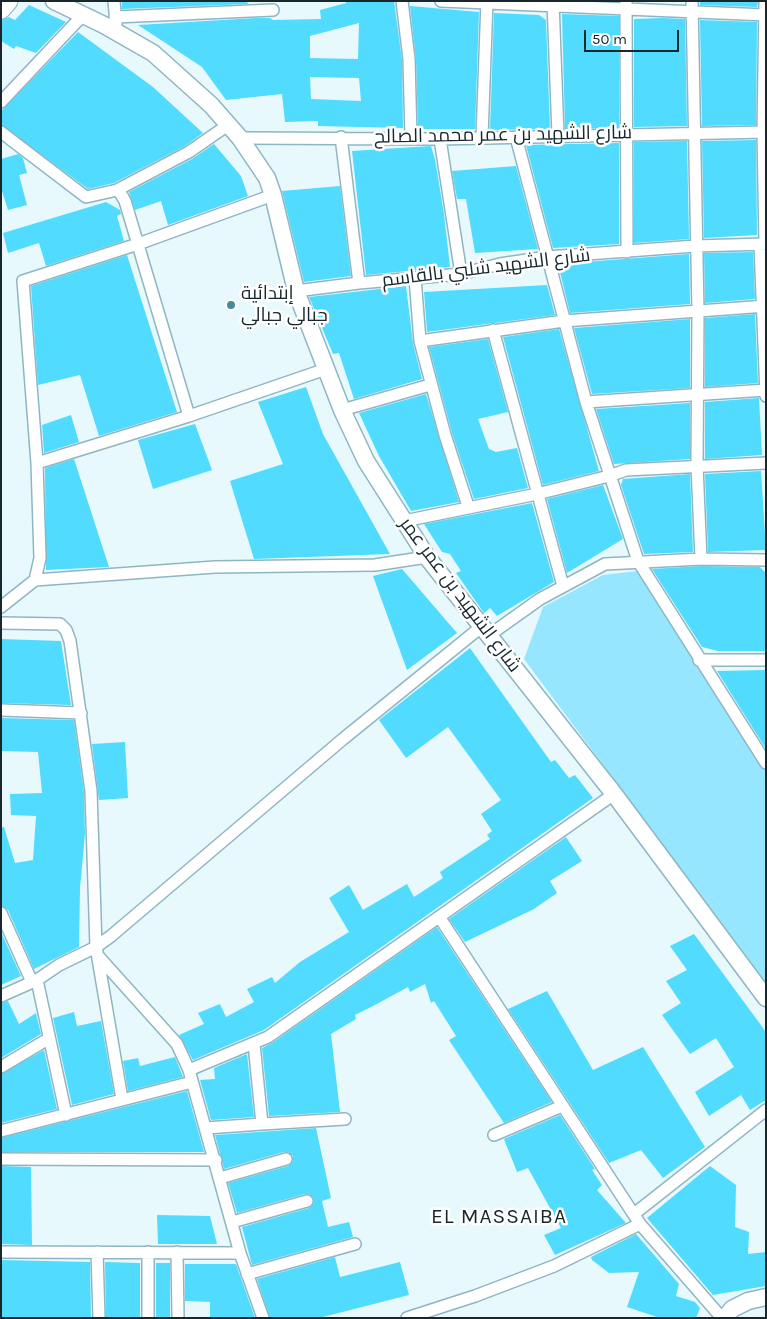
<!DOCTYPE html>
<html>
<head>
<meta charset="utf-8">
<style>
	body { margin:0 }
	#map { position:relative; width:767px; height:1319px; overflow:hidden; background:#e8f9fe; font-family:Karla,sans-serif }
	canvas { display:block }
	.frame { position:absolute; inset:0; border:2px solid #17272c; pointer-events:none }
	.scale { position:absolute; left:584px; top:30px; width:95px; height:22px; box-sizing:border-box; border:2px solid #17272c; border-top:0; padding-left:6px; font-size:15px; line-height:18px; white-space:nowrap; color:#17272c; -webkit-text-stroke:4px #fff; paint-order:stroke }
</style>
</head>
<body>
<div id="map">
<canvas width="767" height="1319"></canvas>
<div class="frame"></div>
<div class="scale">50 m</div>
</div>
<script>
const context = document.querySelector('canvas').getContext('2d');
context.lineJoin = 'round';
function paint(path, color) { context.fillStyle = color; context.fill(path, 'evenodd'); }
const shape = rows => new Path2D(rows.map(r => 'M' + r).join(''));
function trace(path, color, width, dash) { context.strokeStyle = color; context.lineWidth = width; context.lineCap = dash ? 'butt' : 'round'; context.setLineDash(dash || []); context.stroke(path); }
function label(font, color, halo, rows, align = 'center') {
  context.font = font + ' Karla,Cairo,sans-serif'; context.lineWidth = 5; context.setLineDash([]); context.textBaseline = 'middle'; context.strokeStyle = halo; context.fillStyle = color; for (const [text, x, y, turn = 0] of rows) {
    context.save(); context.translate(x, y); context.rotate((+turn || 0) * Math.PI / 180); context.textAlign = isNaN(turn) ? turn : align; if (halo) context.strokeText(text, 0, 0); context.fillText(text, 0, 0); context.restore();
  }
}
paint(shape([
	[638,571,727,713,766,769,766,983,524,659,543,607,603,575]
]), '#95e6fe');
paint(shape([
	[122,1,247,1,248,4,122,9],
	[346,1,394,1,402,60,403,128,318,126,318,121,285,122,282,94,226,100,202,67,138,25,256,18,270,18,273,20,321,19,320,10,346,3],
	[359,23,358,59,310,58,310,36],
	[310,77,359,78,361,101,311,99],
	[700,1,758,1,757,7,700,5],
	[29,5,66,22,36,53,16,46,14,49,1,41,1,20,9,17,15,20],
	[410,6,479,12,475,129,418,129,416,59],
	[494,13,539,15,546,20,550,129,490,130],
	[562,14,619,16,619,128,565,129],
	[663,18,685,19,687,126,634,127,634,19],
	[700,20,757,22,756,125,702,126],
	[78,32,153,87,203,133,185,146,114,183,88,189,1,125,1,111],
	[756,140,757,235,704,238,702,141],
	[687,141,689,239,634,243,634,142],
	[619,143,619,244,553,248,526,145],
	[214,144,241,176,248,196,168,225,161,201,135,210,129,192,192,159],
	[431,146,435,159,444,214,450,267,366,275,352,151],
	[18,154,23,158,27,173,19,175,27,205,8,210,1,188,1,159],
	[516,166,538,249,475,253,466,199,457,199,452,171],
	[340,186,351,276,304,282,282,191],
	[106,202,120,210,121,214,117,216,124,241,46,266,39,243,8,253,3,233],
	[753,252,755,299,705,303,704,253],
	[689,254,690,304,570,313,558,264],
	[127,255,177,412,99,436,80,375,38,385,31,286],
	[547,285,555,315,427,332,424,292],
	[406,286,413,343,422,379,354,399,339,353,333,354,309,297],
	[755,314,758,383,705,387,705,318],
	[690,319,690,388,592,394,574,328],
	[559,329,599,471,543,485,503,337],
	[488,339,508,412,478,419,489,449,496,452,517,448,528,488,474,499,452,433,429,347],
	[306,387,323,434,390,554,254,559,230,481,283,464,258,402],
	[426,394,459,502,411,511,379,456,359,413],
	[759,398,762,455,705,459,705,402],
	[690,403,690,459,614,464,596,409],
	[71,415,79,442,44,453,42,425],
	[195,424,212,470,153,489,138,440],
	[74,459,109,567,46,570,45,468],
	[761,471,766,550,708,552,705,474],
	[690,474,693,552,644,554,621,485,623,479],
	[603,485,623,539,567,573,547,499],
	[532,503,554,582,497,616,490,608,484,613,456,573,461,571,450,554,442,552,424,524],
	[701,566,760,567,765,572,766,651,718,651,702,647,652,569],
	[402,569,457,633,407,670,373,576],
	[1,639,61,641,71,705,1,703],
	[470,648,551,762,555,760,569,778,575,775,593,798,264,1030,193,1060,179,1035,204,1024,198,1013,220,1004,226,1017,254,1002,247,989,272,977,275,983,300,962,349,932,329,898,349,885,363,910,407,884,414,897,443,878,440,872,490,839,487,835,492,831,481,814,501,800,448,727,406,758,379,720],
	[766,670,766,749,717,671],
	[1,718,74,720,84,792,85,834,80,888,79,947,34,969,8,910,1,906,1,828,4,827,15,863,33,860,36,816,11,815,10,794,42,793,38,752,1,751],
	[125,742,128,798,99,800,92,744],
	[566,837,582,861,550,881,557,893,534,909,465,942,449,919],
	[437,927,552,1102,504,1123,449,1040,456,1036,434,1001,431,1003,425,984,410,992,408,987,373,1006,355,1015,356,1019,331,1034,340,1112,269,1116,262,1048,272,1043],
	[1,932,21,976,1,985],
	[694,934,766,1032,766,1100,750,1110,741,1095,709,1116,695,1092,734,1067,716,1038,690,1054,662,1015,681,1003,666,981,687,970,670,946],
	[547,991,593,1070,643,1047,705,1147,663,1178,641,1150,609,1163,508,1009],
	[8,1001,19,1024,36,1013,41,1034,1,1058,1,1003],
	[74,1012,77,1026,101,1021,114,1094,72,1105,53,1018],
	[44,1050,57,1109,1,1123,1,1074],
	[247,1054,254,1117,211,1120,200,1080,215,1079,214,1068],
	[175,1057,183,1077,128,1091,123,1061,138,1058,140,1066],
	[187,1091,204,1152,1,1152,1,1138],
	[560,1115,595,1169,592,1170,602,1185,597,1190,626,1223,555,1255,544,1235,561,1228,528,1168,517,1172,504,1139],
	[316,1128,331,1198,322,1201,328,1227,349,1222,353,1237,252,1265,242,1227,309,1208,314,1203,314,1199,309,1194,305,1194,237,1213,228,1183,288,1166,293,1161,293,1156,288,1152,284,1152,224,1169,215,1135],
	[1,1166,31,1167,32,1245,1,1244],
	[710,1166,736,1185,735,1227,749,1232,748,1254,766,1252,766,1286,713,1295,647,1218],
	[157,1215,210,1216,217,1244,158,1244],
	[636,1234,679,1284,676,1296,695,1302,700,1308,696,1318,660,1318,627,1307,639,1272,609,1273,592,1260,591,1257],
	[335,1257,340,1277,400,1262,409,1295,319,1318,270,1318,257,1279],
	[1,1260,90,1262,91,1318,1,1318],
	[105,1262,140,1263,140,1318,106,1318],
	[156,1263,170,1263,170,1318,156,1318],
	[185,1264,236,1264,255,1318,210,1318,210,1302,185,1301]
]), '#51dbfe');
const street = shape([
	[114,1,116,24],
	[402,1,409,59,411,138],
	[441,1,766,15],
	[626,1,627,252],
	[692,1,698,312,697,465,701,559],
	[765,1,763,132,765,244],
	[553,2,558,135],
	[115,17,273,10],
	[1,102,83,15],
	[1,132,86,197,117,190,121,194,125,201,189,416],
	[341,137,359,283],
	[482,137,487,1],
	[516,137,586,402,638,561,766,763],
	[240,138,440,139,766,132],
	[440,139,461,274],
	[117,190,189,152,228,125],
	[760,245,766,396],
	[415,278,420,341,445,435,468,506],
	[296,291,359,283,461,274,500,264,547,257,695,246,766,244],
	[493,330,563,586],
	[420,341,564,321,766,306],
	[586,402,766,390],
	[342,410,430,385],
	[37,463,189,416,326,369],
	[404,521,537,494,609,476,626,470,766,463],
	[35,580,40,558,37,463,23,281,138,244,273,195],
	[1,607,35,580,215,567,375,565,427,557],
	[1,623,60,624,66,630,70,641,91,791,96,947,59,965,37,980,1,996],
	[488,636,540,599,605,564,701,559,766,560],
	[699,660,766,660],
	[1,710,81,713],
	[1,913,32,982],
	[440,918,640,1224,722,1318],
	[98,956,177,1044,189,1070],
	[37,980,66,1115],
	[254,1044,262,1124,345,1119],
	[1,1067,48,1039],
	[122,1099,96,947,111,936,343,739,481,627],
	[206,1128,262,1124],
	[1,1131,192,1082],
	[494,1135,562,1106],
	[1,1159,216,1160],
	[220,1178,286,1159],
	[634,1214,766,1110],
	[232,1222,307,1201],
	[1,1252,240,1253],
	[97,1252,99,1318],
	[148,1252,148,1318],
	[177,1252,178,1318],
	[247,1274,355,1244],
	[263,1318,240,1253,189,1070,268,1037,614,794],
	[407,1318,475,1296,554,1266,640,1224]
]);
const secondary = shape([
	[54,1,104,25,153,53,211,105,240,138,267,178,273,195,296,291,342,410,366,461,427,557,614,794,766,998],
	[725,1318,732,1309,748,1301,766,1297]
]);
const primary = shape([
	[1,9,8,1]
]);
trace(street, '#8eb6c2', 14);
trace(secondary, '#8eb6c2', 19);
trace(primary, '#8eb6c2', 21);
trace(street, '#fff', 11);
trace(secondary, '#fff', 16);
trace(primary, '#fff', 19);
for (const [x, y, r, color] of [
	[231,305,5,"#48899b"]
]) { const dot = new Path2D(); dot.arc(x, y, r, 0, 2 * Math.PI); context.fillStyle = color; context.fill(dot); trace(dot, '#fff', 2); }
label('19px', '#17272c', '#fff', [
	["شارع الشهيد بن عمر محمد الصالح",503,135,-1],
	["شارع الشهيد شلبي بالقاسم",486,268,-7],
	["شارع الشهيد بن عمر عمر",460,595,53]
]);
label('19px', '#17272c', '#fff', [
	["إبتدائية",241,294],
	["جبالي جبالي",241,316]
], 'left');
context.letterSpacing = '1px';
label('21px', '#17272c', '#fff', [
	["EL MASSAIBA",499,1217]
]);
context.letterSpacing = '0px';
</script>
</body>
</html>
